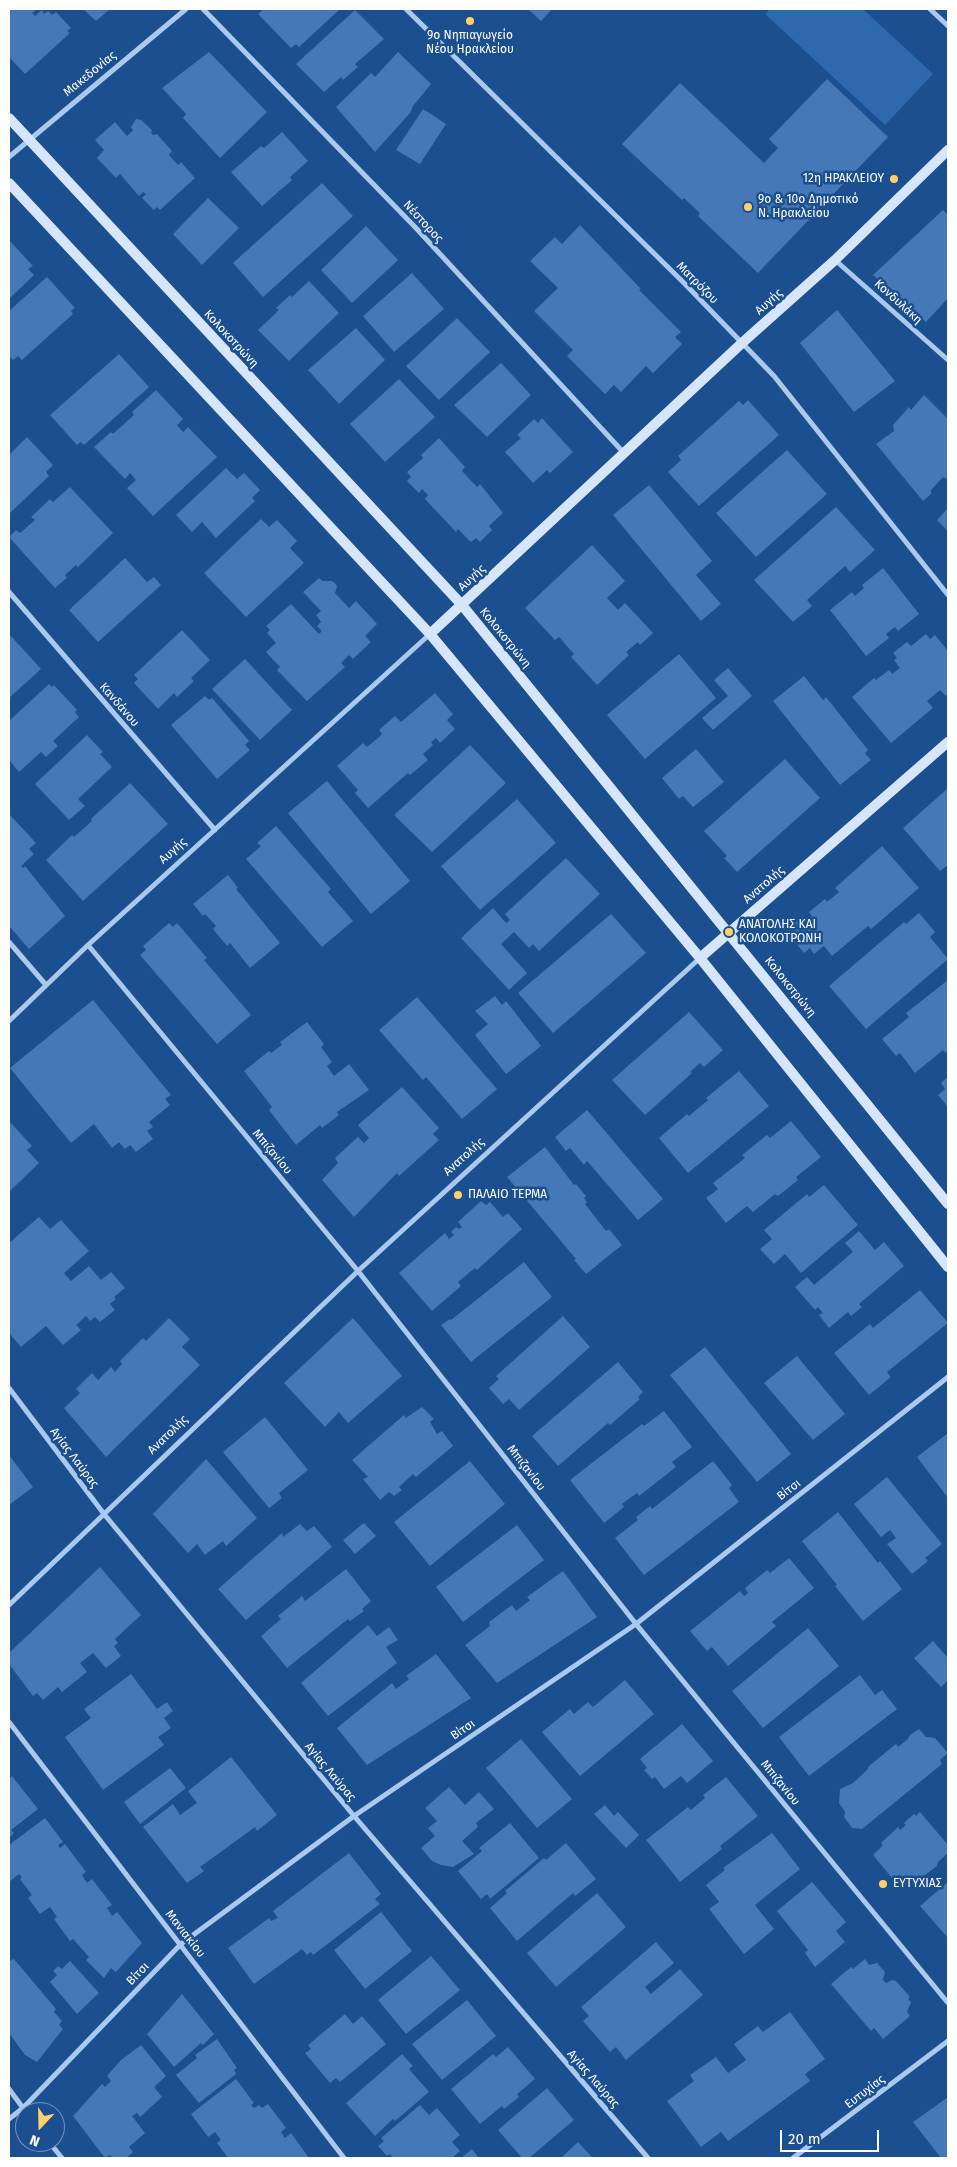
<!DOCTYPE html>
<html>
<head>
<meta charset="utf-8">
<style>
	body { margin:0 }
	#map { position:relative; width:957px; height:2167px; overflow:hidden; background:#1b4f8f; font-family:"Fira Sans",sans-serif }
	canvas { display:block }
	.frame { position:absolute; inset:0; border:10px solid #fff; pointer-events:none }
	.north { position:absolute; left:15px; top:2102px; width:50px; height:50px; box-sizing:border-box; background:#1b4f8f; border:1px solid #7695bc; border-radius:50%; rotate:201deg; font-size:14px; font-weight:700; line-height:20px; text-align:center; color:#fff }
	.north::after { content:''; display:block; margin:auto; width:18px; height:22px; background:#ffd166; clip-path:polygon(50% 0,100% 100%,50% 72%,0 100%) }
	.scale { position:absolute; left:780px; top:2130px; width:99px; height:22px; box-sizing:border-box; border:2px solid #fff; border-top:0; padding-left:6px; font-size:15px; line-height:18px; white-space:nowrap; color:#fff; -webkit-text-stroke:4px #1b4f8f; paint-order:stroke }
</style>
</head>
<body>
<div id="map">
<canvas width="957" height="2167"></canvas>
<div class="frame"></div>
<div class="north">N</div>
<div class="scale">20 m</div>
</div>
<script>
const context = document.querySelector('canvas').getContext('2d');
context.lineJoin = 'round';
function paint(path, color) { context.fillStyle = color; context.fill(path, 'evenodd'); }
const shape = rows => new Path2D(rows.map(r => 'M' + r).join(''));
function trace(path, color, width, dash) { context.strokeStyle = color; context.lineWidth = width; context.lineCap = dash ? 'butt' : 'round'; context.setLineDash(dash || []); context.stroke(path); }
function label(font, color, halo, rows, align = 'center') {
  context.font = font + ' "Fira Sans",sans-serif'; context.lineWidth = 5; context.setLineDash([]); context.textBaseline = 'middle'; context.strokeStyle = halo; context.fillStyle = color; for (const [text, x, y, turn = 0] of rows) {
    context.save(); context.translate(x, y); context.rotate((+turn || 0) * Math.PI / 180); context.textAlign = isNaN(turn) ? turn : align; if (halo) context.strokeText(text, 0, 0); context.fillText(text, 0, 0); context.restore();
  }
}
paint(shape([
	[770,9,863,9,933,74,885,125,765,14]
]), '#2e69ad');
paint(shape([
	[9,9,37,9,32,13,35,16,42,10,44,14,48,11,52,15,56,12,71,28,67,31,70,33,25,74,9,57],
	[83,9,110,9,96,21],
	[264,9,340,9,299,47,296,44,291,48,258,14],
	[528,9,552,9,541,21],
	[355,10,384,39,355,64,358,67,343,80,341,77,324,92,296,64],
	[209,52,267,112,220,158,183,118,186,114,162,88],
	[398,52,431,84,413,106,410,113,375,152,336,107,371,73,375,77],
	[827,79,888,137,758,273,698,216,700,213,684,198,682,200,622,144,680,83,764,163,778,148,769,139],
	[423,109,446,124,420,164,396,150],
	[136,119,141,120,152,130,151,133,153,135,157,134,172,151,169,155,178,165,181,162,195,178,160,210,157,207,154,210,142,198,146,194,143,192,139,196,120,174,116,178,97,158,104,150,95,140,115,122,127,136,133,130,131,127],
	[282,132,308,161,290,177,292,180,262,206,231,172,261,146,264,148],
	[322,183,353,216,263,297,233,263],
	[208,198,239,228,202,265,173,234],
	[943,210,948,215,948,298,926,322,873,275],
	[580,225,641,289,639,290,681,332,675,337,682,344,653,373,646,366,621,392,614,385,605,394,567,356,573,350,534,311,558,288,530,261,555,237,562,244],
	[366,226,398,260,352,303,321,270],
	[9,240,33,266,28,269,34,275,9,299],
	[412,273,444,309,394,352,363,316],
	[47,277,75,308,71,311,73,314,22,360,18,356,13,360,9,356,9,311],
	[309,281,339,313,289,361,258,330,279,310,276,308,290,295,292,297],
	[837,310,895,381,854,412,800,343],
	[457,318,490,352,439,400,406,366],
	[356,328,385,360,339,404,308,370],
	[119,354,149,387,84,445,81,442,77,445,50,415],
	[501,363,531,395,487,437,454,405],
	[399,379,435,417,385,462,350,424],
	[156,390,183,419,177,425,183,432,188,427,217,457,153,516,127,488,136,480,130,473,125,479,94,447,111,432,113,434,134,415,132,412],
	[924,395,948,419,948,476,946,479,943,477,931,490,931,494,923,501,876,444,894,431,893,425,909,407,911,410],
	[748,400,779,435,699,506,668,472,681,460,678,456,739,401,743,405],
	[542,418,573,452,550,473,547,470,533,483,505,452,521,438,517,435,534,419,538,423],
	[27,437,53,465,46,472,49,476,9,514,9,455],
	[439,438,465,467,462,471,477,487,480,484,503,513,489,526,492,530,480,542,476,538,471,542,458,529,456,532,425,499,428,495,422,489,419,493,407,481,411,477,407,472,423,458,421,455],
	[787,450,827,494,756,557,716,513],
	[226,468,237,479,244,473,260,490,252,498,255,501,216,538,202,522,192,532,176,515],
	[649,485,712,561,696,575,721,604,701,621,613,515],
	[70,487,113,533,78,567,76,565,65,575,67,578,55,588,9,537,16,530,20,533,35,520,31,517,50,499,53,502],
	[836,507,875,550,850,572,845,566,807,600,812,606,793,622,754,580],
	[948,508,948,531,937,520],
	[261,519,269,527,277,520,297,541,290,548,304,563,246,617,204,573],
	[592,545,625,581,607,598,618,610,625,603,653,633,640,645,638,642,626,652,629,655,597,685,571,657,574,654,559,637,555,640,525,608],
	[125,558,147,582,154,577,161,585,98,642,69,610],
	[883,568,919,614,898,631,895,627,886,634,889,638,866,656,830,610,852,592,855,596,864,588,862,585],
	[319,578,323,581,332,581,336,584,337,587,335,593,349,608,356,601,377,624,365,636,371,642,353,659,349,655,341,663,345,667,307,701,277,670,280,667,266,652,276,643,267,633,270,630,266,626,291,604,319,634,322,631,317,626,321,622,316,615,321,611,303,592],
	[182,630,210,660,191,678,194,681,177,697,174,693,158,709,134,683,138,679,134,675],
	[926,634,930,639,935,635,948,651,948,694,946,696,940,690,927,701,933,708,891,743,852,697,874,678,876,680,889,670,892,674,900,668,894,660,897,658,893,653,907,642,911,646],
	[11,636,41,669,9,698,9,638],
	[679,654,716,698,645,759,607,715],
	[245,659,292,710,260,740,212,689],
	[728,668,752,696,713,730,702,718,728,696,714,680],
	[804,676,823,700,826,697,868,750,865,753,871,760,840,785,773,701],
	[49,684,52,687,54,685,77,710,75,712,79,717,53,741,58,746,46,757,41,752,19,772,9,760,9,721],
	[435,693,453,714,447,720,455,729,440,743,436,738,431,742,433,745,423,754,428,760,410,775,408,773,368,808,355,793,358,790,337,766,363,743,367,747,378,738,382,734,379,730,395,716,401,722],
	[205,696,209,700,212,698,249,741,245,745,250,750,217,779,171,725],
	[87,735,103,752,100,754,112,767,78,799,85,806,69,820,35,784],
	[470,745,506,783,432,852,394,815],
	[696,749,724,782,693,807,683,796,679,799,662,778],
	[785,759,820,798,737,872,724,858,727,856,704,831],
	[327,781,410,881,371,914,288,813],
	[130,783,168,824,83,901,46,860,72,835,74,837,92,821,91,819],
	[948,788,948,865,940,871,903,828],
	[517,799,556,843,480,910,441,866],
	[10,815,36,843,29,849,34,854,21,866,23,868,25,866,65,916,29,949,9,926],
	[276,826,331,889,328,892,353,921,322,947,246,859,261,846,257,843],
	[882,846,919,888,871,929,868,926,832,956,824,946,814,954,810,948,804,953,786,931,803,916,807,921,812,916,809,912,825,899,827,902,839,892,835,888],
	[566,858,600,894,539,951,533,944,529,948,514,932,501,944,527,973,509,990,461,938,493,908,506,923,510,920,505,914],
	[228,875,238,888,236,889,280,943,250,968,230,943,227,946,213,929,216,926,205,914,203,916,193,904],
	[919,913,935,932,930,937,948,959,866,1029,829,986,904,922,906,924],
	[611,914,646,953,553,1033,518,993],
	[169,923,173,927,177,923,207,958,204,960,251,1015,217,1044,140,955,146,950,143,946],
	[948,980,948,1050,945,1053,943,1050,915,1073,900,1053,896,1056,882,1039,909,1017,906,1013],
	[495,996,502,1005,506,1001,541,1046,506,1074,475,1035,488,1024,475,1011],
	[417,997,497,1089,462,1119,426,1077,423,1080,379,1030],
	[93,1000,171,1095,165,1099,170,1105,149,1122,153,1127,147,1131,153,1139,136,1152,130,1145,125,1149,119,1142,112,1148,94,1124,71,1143,10,1068],
	[689,1012,723,1050,704,1067,700,1063,690,1072,692,1073,645,1115,612,1080],
	[307,1022,324,1044,321,1047,332,1062,327,1066,334,1076,349,1064,369,1090,337,1112,339,1115,322,1128,320,1125,296,1145,269,1110,272,1107,244,1071,269,1051,271,1053,282,1045,280,1042],
	[739,1071,769,1106,688,1173,659,1138,687,1114,689,1116,708,1100,706,1098],
	[948,1077,948,1107,938,1095,945,1089,941,1083],
	[402,1087,439,1128,433,1134,439,1140,399,1176,397,1173,354,1217,322,1180,338,1163,335,1158,358,1137,364,1143,369,1138,358,1125],
	[587,1110,663,1199,638,1220,587,1161,584,1165,570,1148,566,1151,555,1137],
	[9,1121,32,1146,27,1150,39,1163,9,1192],
	[791,1121,821,1157,796,1177,798,1180,778,1196,775,1194,753,1212,747,1206,726,1223,706,1198,718,1189,713,1183,745,1158,742,1155,767,1135,770,1138],
	[545,1147,574,1185,576,1184,586,1196,584,1198,587,1202,585,1204,606,1231,609,1229,622,1245,586,1274,574,1260,576,1259,507,1177],
	[824,1185,858,1225,801,1273,785,1254,774,1264,760,1249,772,1239,764,1230,807,1194,809,1197],
	[481,1201,486,1205,490,1202,503,1217,508,1213,522,1229,477,1270,475,1268,458,1282,461,1286,432,1311,399,1273,445,1233,449,1239,454,1235,451,1232,456,1227,459,1229,462,1227,458,1222],
	[39,1217,50,1229,61,1220,89,1251,64,1273,71,1281,89,1266,101,1280,111,1272,125,1288,114,1297,116,1299,110,1304,115,1310,100,1322,95,1317,90,1321,86,1316,76,1325,81,1330,63,1345,46,1326,21,1347,9,1333,9,1289,10,1287,9,1285,9,1243],
	[859,1231,875,1250,884,1242,904,1266,859,1304,862,1307,851,1316,848,1312,829,1328,819,1315,823,1313,818,1307,815,1310,795,1287,807,1277,814,1285,853,1252,845,1243],
	[524,1262,552,1297,471,1362,441,1325,450,1319,451,1320],
	[920,1290,948,1323,887,1372,891,1377,869,1395,834,1353,870,1324,873,1328],
	[563,1316,590,1347,519,1410,509,1399,503,1404,489,1388,499,1379,496,1376],
	[169,1318,190,1339,182,1347,200,1365,106,1457,64,1408,80,1393,76,1389,92,1373,98,1380,111,1367,115,1372,122,1364,120,1361,143,1338,146,1341],
	[353,1318,402,1376,348,1423,339,1412,325,1427,284,1383],
	[705,1347,791,1454,757,1482,670,1375],
	[797,1356,845,1414,813,1440,764,1383],
	[618,1362,643,1392,638,1397,640,1399,610,1425,608,1423,558,1466,532,1436],
	[422,1407,434,1419,430,1422,437,1434,442,1431,453,1446,416,1477,413,1474,399,1487,402,1490,394,1496,389,1492,380,1500,363,1479,368,1477,352,1460,404,1415,406,1418],
	[664,1411,692,1447,672,1462,676,1467,639,1496,637,1493,622,1504,624,1507,604,1523,570,1480,642,1424,644,1426],
	[265,1417,308,1470,279,1493,282,1498,269,1508,223,1452],
	[948,1433,948,1498,917,1457],
	[9,1455,33,1487,9,1505],
	[206,1459,257,1518,226,1546,223,1541,205,1555,197,1544,188,1553,153,1514],
	[470,1461,505,1504,430,1566,394,1522],
	[713,1461,732,1485,729,1488,739,1502,644,1575,615,1538,638,1520,636,1517,650,1506,652,1509],
	[887,1477,942,1544,925,1558,928,1561,912,1574,887,1544,896,1538,890,1530,881,1537,854,1504],
	[838,1512,878,1563,880,1561,902,1589,863,1621,835,1586,837,1585,802,1541],
	[364,1523,376,1536,355,1554,343,1540],
	[300,1524,307,1531,314,1526,332,1547,246,1620,218,1589,282,1533,283,1537],
	[517,1525,544,1560,463,1622,436,1587],
	[789,1558,814,1588,772,1622,776,1626,728,1666,712,1647,707,1651,690,1631,740,1591,744,1596,748,1593,745,1588,767,1570,770,1573],
	[100,1567,141,1615,115,1639,118,1643,114,1646,121,1656,106,1668,93,1653,80,1663,87,1672,62,1692,58,1687,43,1700,37,1693,33,1696,9,1664,9,1653],
	[346,1569,371,1601,362,1609,364,1611,350,1621,348,1619,287,1668,261,1636,281,1619,278,1616,302,1596,305,1601],
	[563,1571,597,1617,497,1683,465,1645,490,1626,489,1622,512,1605,516,1611,530,1600,527,1597],
	[368,1625,377,1636,389,1627,398,1640,386,1647,397,1663,328,1716,301,1683],
	[808,1628,839,1666,763,1728,732,1691],
	[933,1641,948,1658,948,1680,941,1687,914,1658],
	[436,1654,471,1698,367,1765,337,1728,392,1683,396,1689,409,1679,406,1676],
	[131,1674,157,1709,167,1702,173,1711,164,1718,171,1728,158,1737,164,1745,103,1790,65,1737,91,1718,84,1709],
	[860,1675,875,1695,882,1690,897,1709,809,1776,779,1737],
	[625,1680,654,1714,580,1776,542,1732,570,1709,574,1714,588,1702,593,1707],
	[682,1724,713,1761,687,1783,681,1776,664,1789,655,1777,652,1779,644,1770,647,1768,640,1759],
	[919,1729,926,1737,935,1738,948,1753,940,1760,942,1764,862,1829,852,1828,844,1817,845,1812,839,1803,840,1789,853,1783,867,1770,869,1766,896,1744,898,1747,908,1739,910,1735],
	[521,1739,572,1799,537,1828,486,1768],
	[231,1757,277,1815,257,1831,255,1827,200,1867,204,1871,187,1883,143,1827,173,1804,180,1815,197,1803,188,1791],
	[170,1768,186,1788,140,1824,124,1802],
	[12,1776,38,1809,11,1830,14,1833,9,1838,9,1779],
	[726,1777,758,1816,720,1846,722,1849,680,1882,646,1840,688,1807,691,1810,705,1798,703,1795],
	[449,1787,465,1805,479,1792,494,1809,476,1823,478,1827,462,1841,474,1854,453,1867,441,1865,432,1861,421,1848,435,1836,428,1828,437,1821,425,1808],
	[605,1805,614,1816,618,1812,639,1835,626,1848,594,1814],
	[920,1812,948,1845,948,1853,938,1862,937,1866,909,1887,907,1884,901,1889,873,1855,883,1845,881,1843,898,1827,900,1830,906,1825,904,1823,914,1814,916,1816],
	[45,1818,63,1842,58,1845,60,1848,65,1844,86,1872,82,1875,87,1883,92,1879,112,1905,107,1908,112,1916,117,1912,142,1943,116,1972,111,1968,104,1978,86,1960,89,1957,73,1939,70,1941,54,1919,57,1917,50,1907,40,1914,28,1898,32,1895,20,1879,22,1877,19,1874,9,1882,9,1845],
	[510,1823,539,1858,490,1899,487,1894,481,1899,458,1871,482,1851,479,1848],
	[772,1833,800,1869,755,1905,774,1929,744,1954,709,1909,719,1902,706,1885,725,1870,723,1868],
	[566,1843,596,1879,575,1896,573,1893,517,1941,490,1908,507,1893,505,1891,544,1858,546,1860],
	[349,1853,381,1894,375,1899,380,1904,313,1955,311,1952,307,1955,302,1949,254,1984,228,1948,269,1918,271,1921,278,1918,273,1911],
	[812,1882,846,1922,836,1931,845,1942,815,1967,805,1953,808,1950,777,1911],
	[948,1882,948,1938,920,1906],
	[597,1893,626,1927,556,1987,527,1953],
	[381,1912,412,1951,365,1989,334,1950],
	[656,1942,674,1963,645,1987,651,1994,680,1969,703,1995,626,2060,616,2047,610,2052,583,2021,589,2016,581,2007],
	[431,1956,460,1990,406,2034,378,2000],
	[14,1959,56,2009,54,2012,62,2021,59,2025,63,2029,37,2062,25,2055,9,2033,9,1961],
	[865,1959,869,1965,877,1963,885,1972,883,1980,886,1983,892,1980,896,1981,910,1997,908,1999,911,2002,907,2012,910,2016,883,2039,874,2028,871,2031,831,1984,851,1967,853,1969],
	[70,1961,99,1993,77,2014,50,1982,57,1975,53,1971,58,1966,62,1969],
	[182,1994,214,2034,203,2045,201,2043,174,2067,147,2034],
	[467,2000,496,2036,442,2080,412,2044],
	[790,2012,825,2059,805,2074,810,2081,728,2141,721,2132,701,2147,667,2101,694,2081,690,2075,716,2057,728,2073,746,2060,734,2044,758,2026,763,2032],
	[345,2014,353,2024,362,2016,386,2044,340,2082,336,2078,330,2083,305,2053,311,2049,308,2045],
	[217,2039,237,2068,234,2070,236,2074,199,2103,176,2075,197,2058,195,2055],
	[141,2045,166,2076,154,2087,162,2097,140,2117,137,2113,132,2116,145,2133,129,2147,133,2152,126,2158,113,2158,110,2155,105,2158,73,2116,102,2084,105,2087,111,2081,107,2076,121,2060],
	[508,2047,535,2079,517,2094,519,2097,504,2109,502,2106,480,2124,451,2089,493,2054,496,2057],
	[402,2054,413,2066,409,2069,429,2092,395,2121,393,2119,375,2136,346,2103],
	[236,2079,254,2103,251,2105,254,2108,259,2105,262,2108,268,2104,286,2128,281,2132,285,2138,291,2133,309,2158,228,2158,217,2143,221,2140,215,2132,208,2137,191,2114],
	[547,2088,574,2120,529,2158,522,2158,498,2130],
	[948,2097,948,2158,941,2158,913,2122],
	[420,2105,429,2115,437,2108,460,2135,452,2142,460,2151,452,2158,393,2158,390,2154,387,2156,378,2146,384,2141,381,2138],
	[578,2142,593,2158,561,2158],
	[472,2149,479,2158,461,2158]
]), '#4478b7');
trace(shape([
	[203,9,415,227,624,453],
	[406,9,685,284,774,376,948,595],
	[930,9,948,26],
	[9,157,186,9],
	[835,260,948,360],
	[9,592,215,830],
	[9,942,46,985],
	[88,945,358,1271,636,1624,948,2003],
	[9,1021,88,945,430,634],
	[9,1388,104,1514,354,1816,648,2158],
	[9,1605,358,1271,700,958],
	[9,1722,344,2158],
	[9,2089,26,2112],
	[9,2119,23,2108,181,1944,354,1816,636,1624,948,1377],
	[49,2142,62,2158],
	[793,2158,948,2041]
]), '#a9c9ee', 5);
trace(shape([
	[9,118,462,605,948,1204],
	[9,183,430,634,700,958,948,1267],
	[430,634,742,343,835,260,948,150],
	[700,958,948,742]
]), '#d6e6fa', 10);
for (const [x, y, r, color] of [
	[470,21,5,"#ffd166"],
	[894,179,5,"#ffd166"],
	[748,207,5,"#ffd166"],
	[729,932,5,"#ffd166"],
	[458,1195,5,"#ffd166"],
	[883,1884,5,"#ffd166"]
]) { const dot = new Path2D(); dot.arc(x, y, r, 0, 2 * Math.PI); context.fillStyle = color; context.fill(dot); trace(dot, '#1b4f8f', 2); }
label('12px', '#fff', '#1b4f8f', [
	["9ο Νηπιαγωγείο",470,36,"center"],
	["Νέου Ηρακλείου",470,50,"center"],
	["12η ΗΡΑΚΛΕΙΟΥ",884,179,"right"],
	["9ο & 10ο Δημοτικό",758,200],
	["Ν. Ηρακλείου",758,214],
	["ΑΝΑΤΟΛΗΣ ΚΑΙ",739,925],
	["ΚΟΛΟΚΟΤΡΩΝΗ",739,939],
	["ΠΑΛΑΙΟ ΤΕΡΜΑ",468,1195],
	["ΕΥΤΥΧΙΑΣ",893,1884]
], 'left');
label('12px', '#fff', '#1b4f8f', [
	["Μακεδονίας",90,74,-39],
	["Νέστορος",423,222,47],
	["Ματρόζου",697,283,45],
	["Αυγής",769,302,-42],
	["Κονδυλάκη",898,302,42],
	["Κολοκοτρώνη",231,339,47],
	["Αυγής",472,578,-43],
	["Κολοκοτρώνη",505,638,51],
	["Κανδάνου",119,705,49],
	["Αυγής",173,851,-42],
	["Ανατολής",764,885,-41],
	["Κολοκοτρώνη",790,987,51],
	["Μπιζανίου",272,1152,50],
	["Ανατολής",464,1157,-42],
	["Ανατολής",168,1435,-44],
	["Αγίας Λαύρας",74,1458,53],
	["Μπιζανίου",526,1468,52],
	["Βίτσι",789,1490,-38],
	["Βίτσι",463,1730,-34],
	["Αγίας Λαύρας",330,1772,50],
	["Μπιζανίου",780,1783,51],
	["Μανιακίου",185,1934,52],
	["Βίτσι",138,1974,-46],
	["Αγίας Λαύρας",593,2079,49],
	["Ευτυχίας",865,2092,-37]
]);
</script>
</body>
</html>
